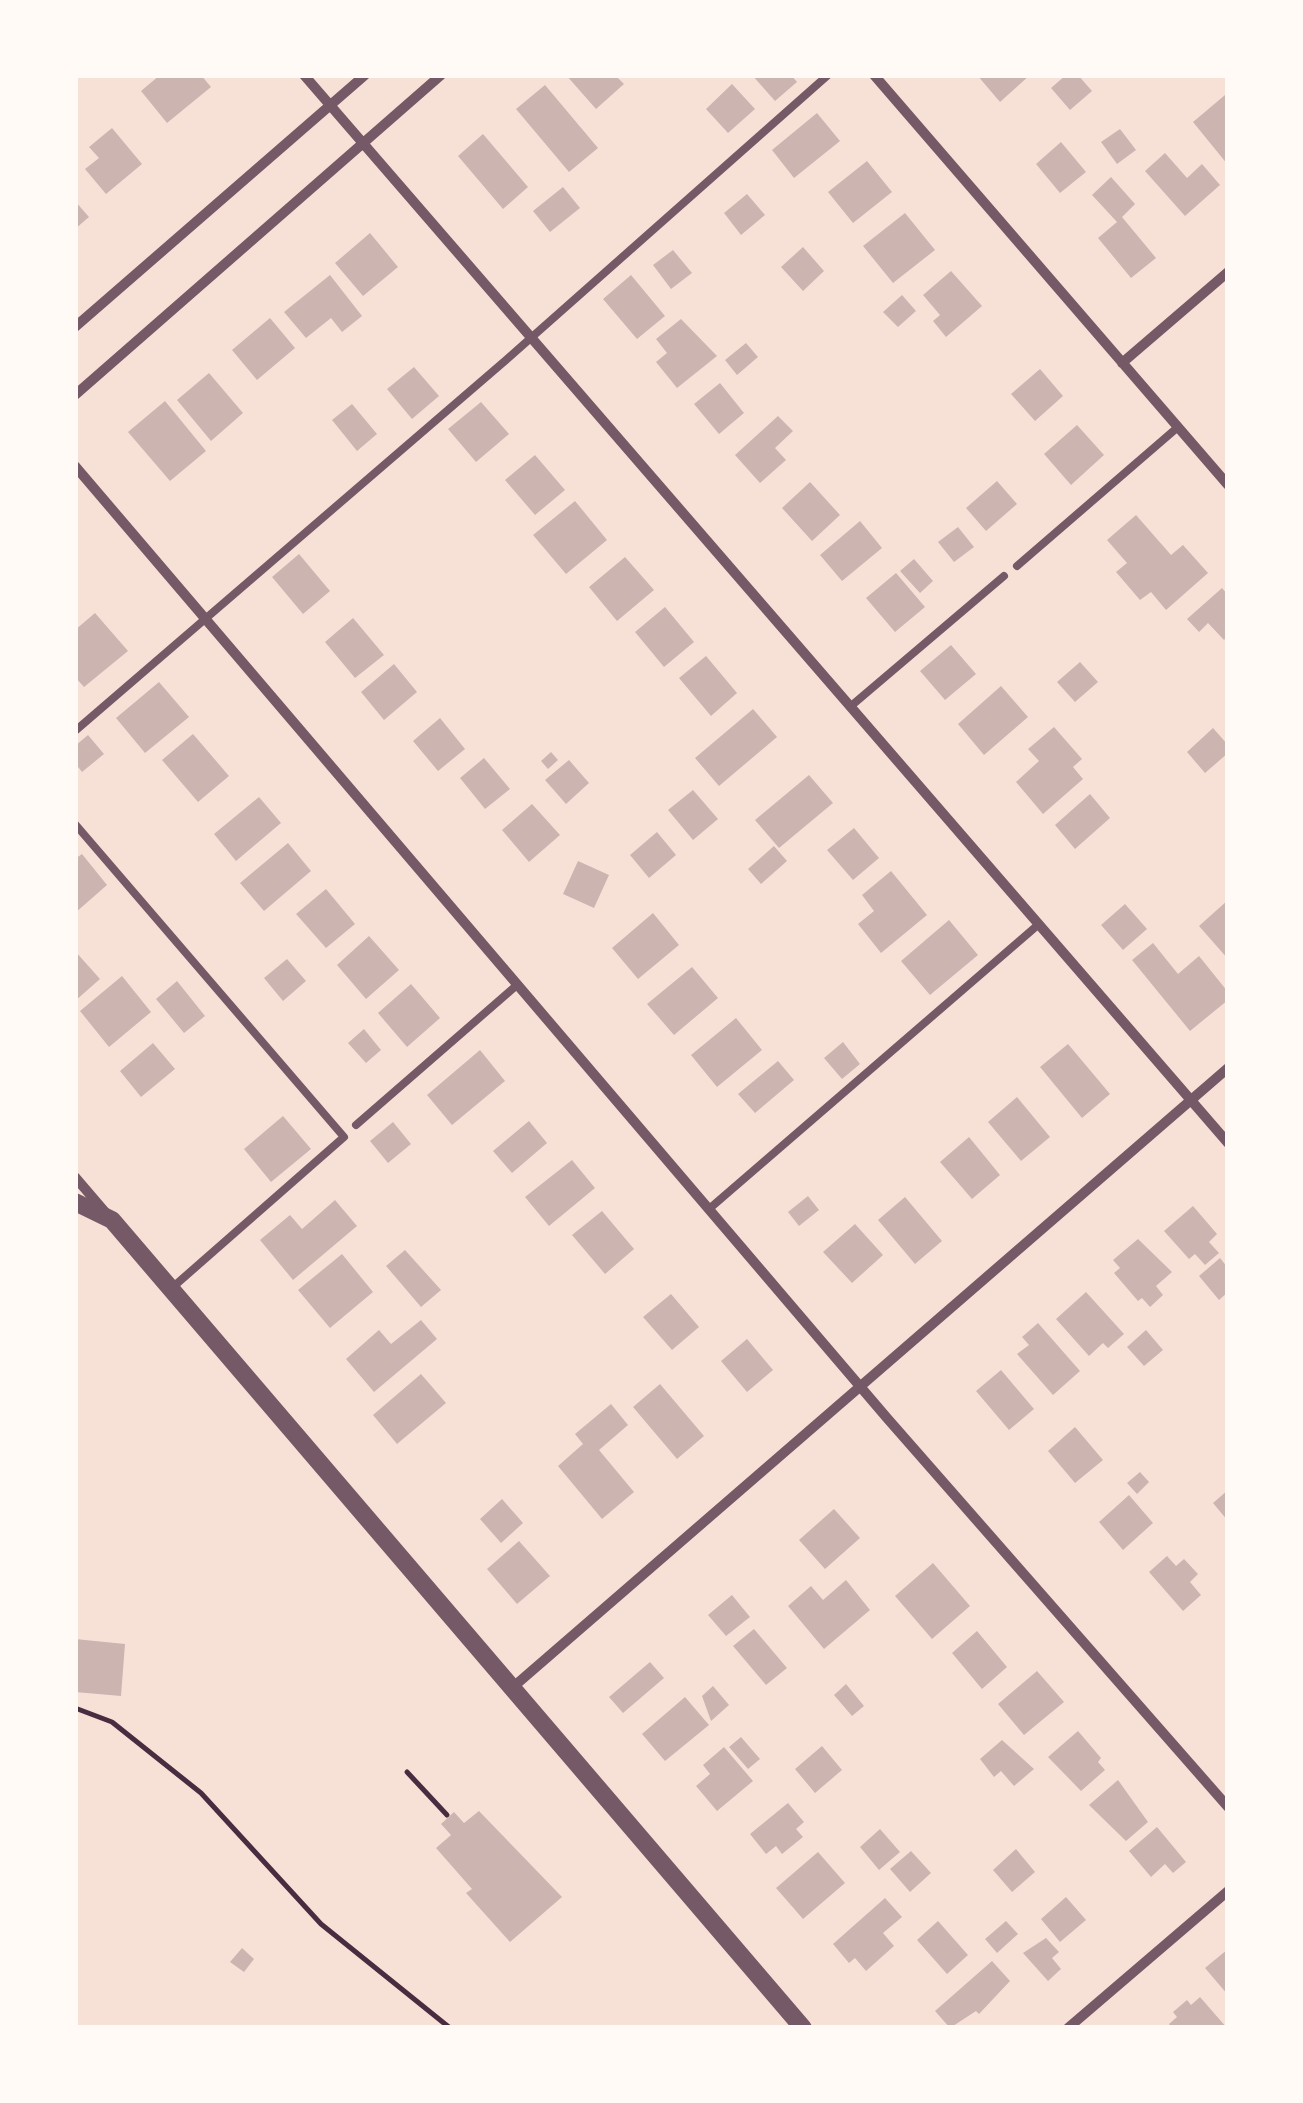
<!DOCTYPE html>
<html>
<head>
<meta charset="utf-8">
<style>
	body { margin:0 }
	#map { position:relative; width:1303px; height:2103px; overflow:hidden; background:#f7e1d7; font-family:"Roboto Condensed",sans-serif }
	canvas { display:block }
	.frame { position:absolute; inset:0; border:78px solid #fffaf5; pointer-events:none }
</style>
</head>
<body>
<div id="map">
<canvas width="1303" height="2103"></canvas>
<div class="frame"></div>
</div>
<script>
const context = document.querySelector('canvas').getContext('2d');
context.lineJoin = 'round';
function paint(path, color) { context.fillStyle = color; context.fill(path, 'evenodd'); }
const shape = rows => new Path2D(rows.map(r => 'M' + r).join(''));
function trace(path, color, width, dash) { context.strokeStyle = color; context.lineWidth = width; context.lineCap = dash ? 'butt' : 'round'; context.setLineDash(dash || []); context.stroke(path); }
paint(shape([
	[160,75,201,75,211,87,167,123,141,91],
	[566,75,615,75,624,84,596,109],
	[752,75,791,75,797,82,775,101],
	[977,75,1030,75,1000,102],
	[1066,75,1078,75,1092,91,1070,110,1051,88],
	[732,84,755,109,728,133,706,109],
	[545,85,598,148,569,172,516,109],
	[1225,95,1228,99,1228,165,1193,122],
	[817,113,840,141,794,178,772,150],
	[112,128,142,164,106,194,85,169,99,158,89,147],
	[1120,129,1136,150,1117,164,1101,142],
	[483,134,528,187,503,209,458,156],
	[1061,142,1086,172,1060,193,1036,164],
	[1165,153,1187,178,1202,164,1220,185,1185,216,1145,171],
	[867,161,892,192,853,223,828,192],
	[1111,177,1135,204,1122,217,1156,258,1131,278,1098,238,1117,222,1092,195],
	[563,187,580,208,550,232,533,211],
	[747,194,765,215,741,235,724,213],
	[75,201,89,217,75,229],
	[905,213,935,250,893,283,863,246],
	[370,233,398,267,363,296,335,263],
	[803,247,824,271,803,291,781,267],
	[673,250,692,273,671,289,653,265],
	[951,271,982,306,946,337,933,321,940,315,923,295],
	[330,275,362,316,342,332,331,318,306,338,284,312],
	[631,275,665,316,637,339,603,299],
	[902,295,916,311,898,327,883,312],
	[270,318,295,348,257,380,232,350],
	[681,319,717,356,677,388,656,362,667,353,656,339],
	[746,343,758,357,737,375,725,360],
	[414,367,439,396,412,419,387,389],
	[1040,369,1063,396,1035,421,1011,394],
	[209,373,243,413,211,441,177,400],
	[720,383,744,413,719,434,694,404],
	[165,401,206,451,170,481,128,432],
	[481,402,509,434,476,462,448,429],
	[352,404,377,434,357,451,332,420],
	[778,416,793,431,775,448,786,460,760,483,735,455],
	[1077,425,1104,455,1071,485,1044,454],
	[535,455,565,490,535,515,505,480],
	[997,481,1017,504,986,531,966,508],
	[810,482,840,515,812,541,782,508],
	[575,501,607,540,566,574,533,535],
	[1136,515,1171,555,1183,545,1208,573,1166,610,1151,592,1140,600,1116,572,1127,563,1107,540],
	[860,521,882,548,842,581,820,555],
	[958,527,974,547,954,562,938,542],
	[299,554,330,591,303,614,272,577],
	[625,557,654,590,617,621,589,587],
	[914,559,933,581,920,593,900,571],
	[896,573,925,607,895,632,866,598],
	[1222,588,1228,595,1228,636,1224,640,1208,623,1199,632,1187,619],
	[665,607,694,642,664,667,635,632],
	[95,613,128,651,84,687,75,677,75,630],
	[353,618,384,655,355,678,325,642],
	[951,645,976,674,945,700,920,671],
	[706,656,737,693,711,716,679,678],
	[1080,662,1098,682,1075,702,1057,682],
	[394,664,417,692,384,720,361,692],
	[159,682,189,717,145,753,116,718],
	[1001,686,1028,717,984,755,958,724],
	[753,709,777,737,719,786,695,758],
	[440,718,465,749,438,771,413,741],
	[1054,727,1082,759,1073,767,1083,779,1043,814,1016,782,1039,761,1028,749],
	[1213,728,1228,745,1228,753,1205,773,1187,752],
	[193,734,229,776,198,802,162,760],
	[88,735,104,754,82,772,75,763,75,746],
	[551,752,558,760,548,769,541,761],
	[484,758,510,789,485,809,460,778],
	[569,760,589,783,566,804,545,780],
	[809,775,833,803,779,848,755,820],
	[693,790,718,819,693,840,668,810],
	[1090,794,1110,818,1075,849,1055,825],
	[259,797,281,823,236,861,214,834],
	[532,804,560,835,529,862,502,830],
	[854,828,879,858,853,880,827,850],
	[657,832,676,855,649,878,630,855],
	[288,843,311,871,264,911,240,883],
	[774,846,787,861,761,884,748,869],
	[82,854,107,885,75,913,75,859],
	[578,861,609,875,594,908,563,894],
	[891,871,927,915,881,953,858,924,874,911,862,895],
	[326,889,355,924,326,948,296,914],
	[1228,900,1228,959,1199,926],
	[1125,904,1147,929,1123,950,1101,925],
	[653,913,679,945,638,979,612,948],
	[949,920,978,955,930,995,901,961],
	[369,936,399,970,366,999,337,965],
	[1153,943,1178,974,1199,956,1228,992,1228,1000,1190,1031,1132,960],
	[75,951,100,979,75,1001],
	[287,959,306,981,283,1001,264,978],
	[692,967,718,998,674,1035,647,1004],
	[122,976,151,1012,109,1047,80,1011],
	[177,981,205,1016,184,1033,156,999],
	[411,984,440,1018,407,1047,378,1013],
	[736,1018,762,1050,717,1087,691,1055],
	[364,1029,381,1050,366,1063,348,1043],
	[843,1042,860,1064,842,1079,824,1058],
	[153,1043,175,1069,141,1097,120,1071],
	[1068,1044,1110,1094,1082,1118,1040,1067],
	[480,1050,505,1081,452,1125,427,1095],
	[778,1061,794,1080,755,1113,738,1094],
	[1017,1097,1050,1137,1021,1161,988,1122],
	[283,1116,311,1149,271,1182,244,1149],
	[529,1121,547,1143,512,1173,493,1151],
	[393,1122,411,1144,388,1163,370,1141],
	[969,1137,1000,1175,972,1199,940,1162],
	[572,1160,595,1188,549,1226,525,1197],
	[808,1196,819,1210,799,1226,788,1212],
	[905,1197,942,1241,915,1264,878,1220],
	[335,1200,357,1226,293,1280,260,1240,290,1215,302,1229],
	[1193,1206,1217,1234,1209,1242,1219,1253,1205,1265,1195,1254,1189,1259,1164,1231],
	[602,1211,634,1249,605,1274,572,1235],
	[855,1224,883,1255,852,1283,823,1252],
	[1138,1239,1172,1272,1156,1286,1163,1295,1150,1307,1142,1298,1138,1301,1114,1273,1120,1268,1113,1260],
	[405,1250,441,1290,421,1307,386,1266],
	[342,1254,373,1292,330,1328,298,1290],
	[1220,1258,1228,1268,1228,1292,1219,1300,1199,1276],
	[1086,1292,1124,1334,1108,1348,1103,1343,1089,1356,1056,1319],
	[671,1294,699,1327,672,1350,643,1317],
	[421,1320,437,1339,374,1392,346,1359,379,1330,391,1344],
	[1038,1323,1080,1371,1053,1395,1017,1354,1029,1345,1022,1337],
	[1146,1330,1163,1350,1144,1366,1127,1347],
	[747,1339,773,1370,747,1392,721,1361],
	[1001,1370,1034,1409,1009,1430,976,1391],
	[421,1374,446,1403,397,1444,373,1415],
	[660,1384,704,1436,677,1459,633,1407],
	[611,1404,628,1425,599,1450,634,1492,602,1519,558,1466,583,1444,575,1434],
	[1075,1427,1103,1460,1075,1483,1048,1451],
	[1140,1472,1149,1482,1137,1494,1127,1483],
	[1228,1490,1228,1521,1213,1503],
	[1129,1495,1153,1523,1123,1550,1099,1522],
	[502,1499,523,1523,501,1543,480,1519],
	[834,1509,860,1538,825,1569,799,1540],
	[519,1541,550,1576,517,1604,487,1569],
	[1167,1556,1176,1566,1184,1559,1198,1574,1190,1582,1201,1595,1183,1611,1149,1572],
	[933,1563,970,1606,932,1639,895,1596],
	[846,1580,870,1610,824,1649,788,1606,811,1586,823,1600],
	[732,1595,750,1617,726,1636,708,1615],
	[754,1629,787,1668,766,1685,733,1646],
	[977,1631,1007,1667,982,1689,952,1653],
	[75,1639,125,1644,121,1696,75,1692],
	[650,1662,664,1678,623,1713,609,1697],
	[1037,1671,1064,1702,1024,1735,998,1704],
	[846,1684,864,1706,852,1716,834,1695],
	[713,1686,729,1705,711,1721,702,1696],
	[685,1697,709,1725,665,1761,642,1734],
	[1078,1731,1101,1758,1098,1762,1105,1770,1081,1791,1048,1757],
	[741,1737,760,1759,748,1769,729,1747],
	[1002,1740,1034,1769,1014,1786,1001,1771,994,1777,980,1759],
	[822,1746,842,1770,815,1793,795,1769],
	[724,1747,753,1781,717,1811,696,1786,710,1774,703,1765],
	[1118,1780,1148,1822,1126,1841,1089,1805],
	[788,1803,804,1822,796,1829,803,1837,782,1854,776,1846,766,1854,750,1834],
	[479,1811,562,1897,510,1942,466,1893,472,1889,436,1848,451,1835,441,1824,454,1812,464,1823],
	[1157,1827,1186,1862,1173,1873,1165,1864,1151,1877,1129,1851],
	[880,1829,900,1852,879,1870,860,1847],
	[1016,1849,1035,1872,1012,1892,993,1870],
	[911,1851,931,1873,910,1892,890,1869],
	[818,1852,845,1883,803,1919,776,1888],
	[1066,1897,1086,1920,1060,1942,1041,1919],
	[885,1898,902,1917,883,1933,894,1946,866,1971,855,1958,849,1963,833,1944],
	[938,1921,968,1955,947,1974,917,1940],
	[1006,1921,1018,1934,997,1953,985,1939],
	[1046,1938,1059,1952,1052,1958,1061,1969,1048,1981,1023,1953],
	[242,1948,254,1959,244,1972,230,1962],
	[1228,1949,1228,1995,1205,1968],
	[992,1961,1010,1981,979,2014,976,2011,950,2028,935,2011],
	[1200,1997,1227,2028,1172,2028,1169,2024,1177,2017,1173,2012,1187,2000,1191,2005]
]), '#ccb4b1');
trace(shape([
	[75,1708,112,1722,201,1793,321,1924,450,2028],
	[407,1772,447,1815]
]), '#4a2c40', 5);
trace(shape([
	[1017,566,1178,427],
	[851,706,1004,576],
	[75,731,506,360,828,75],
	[75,824,344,1137,173,1287],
	[356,1125,517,985],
	[709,1209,1039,924]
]), '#755966', 8);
trace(shape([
	[304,75,1228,1143],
	[874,75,1228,485],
	[75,327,365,75],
	[1122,363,1228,272],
	[75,395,441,75],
	[75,466,887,1418,1228,1807],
	[75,1177,105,1212],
	[512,1688,1228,1068],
	[1068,2028,1228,1891]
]), '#755966', 10);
trace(shape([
	[75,1202,112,1220,803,2028]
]), '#755966', 18);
</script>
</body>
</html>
